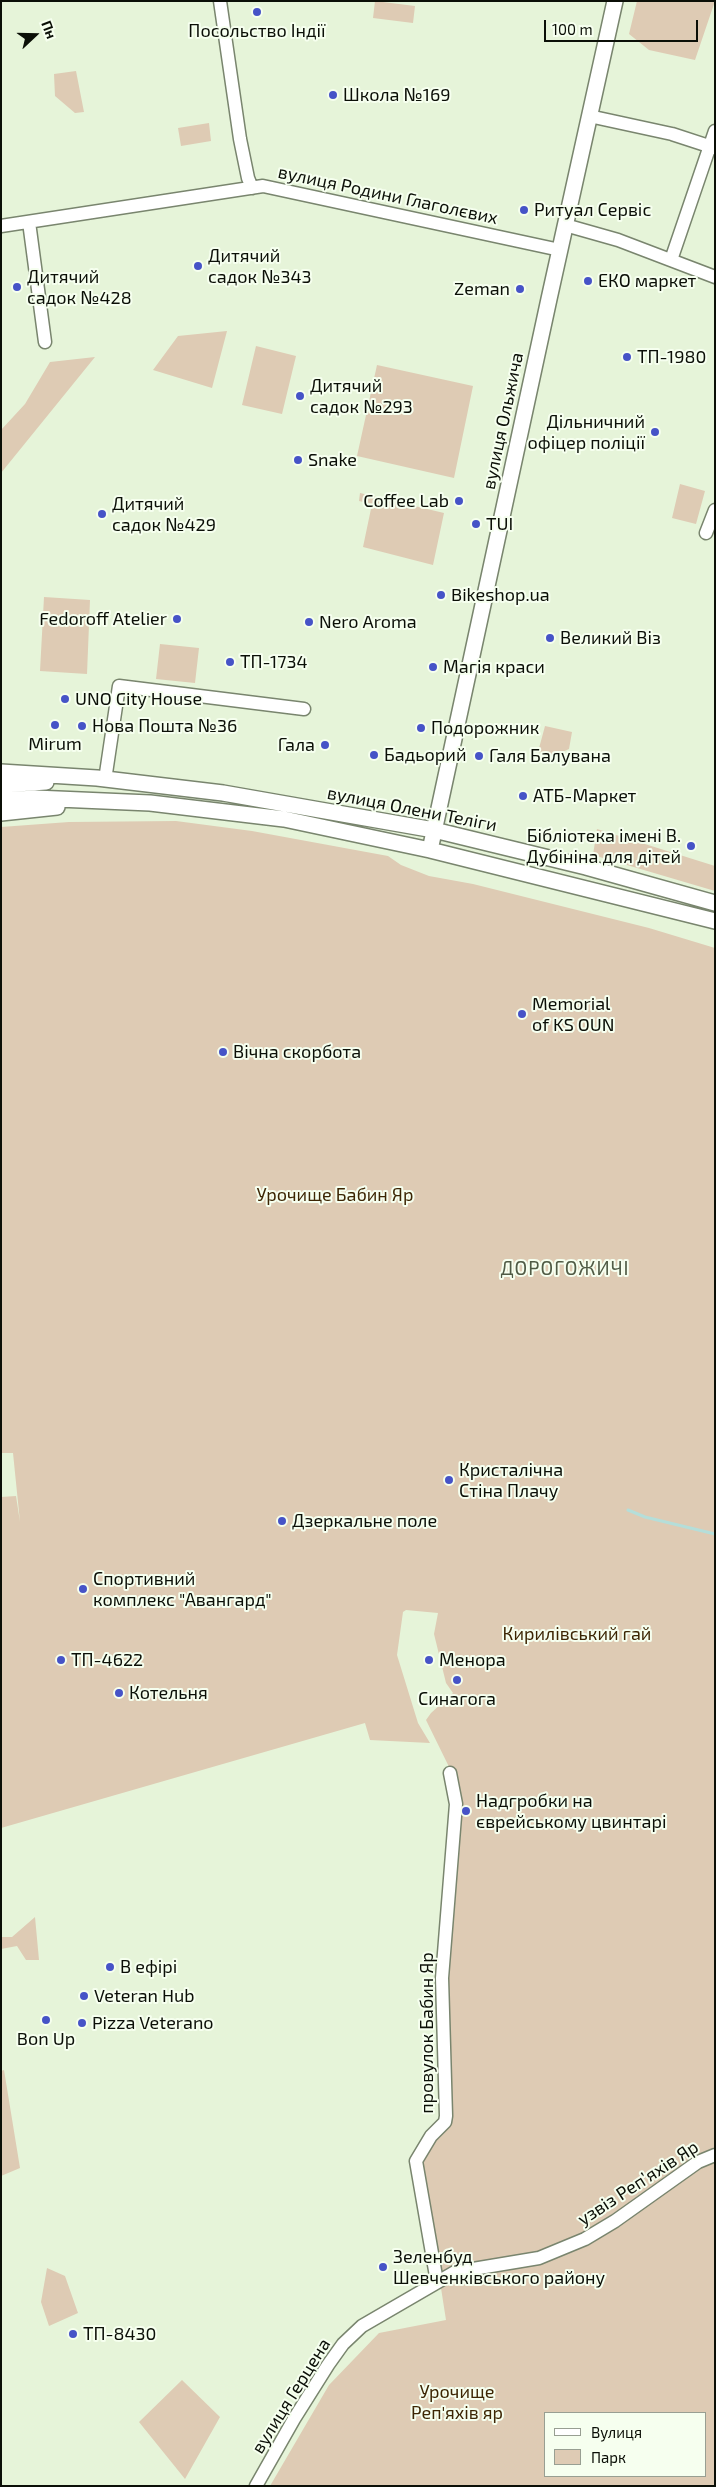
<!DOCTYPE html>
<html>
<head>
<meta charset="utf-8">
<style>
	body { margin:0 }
	#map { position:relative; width:716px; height:2487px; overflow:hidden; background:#e6f4d9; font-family:"Exo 2",sans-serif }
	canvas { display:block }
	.frame { position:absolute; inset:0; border:2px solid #0b0f07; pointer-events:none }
	.legend { position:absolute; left:544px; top:2412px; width:162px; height:65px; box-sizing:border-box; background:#f6ffef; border:1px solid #989f92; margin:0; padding:6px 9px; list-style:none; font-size:15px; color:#0b0f07 }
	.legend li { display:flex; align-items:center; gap:10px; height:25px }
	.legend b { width:25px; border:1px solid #989f92 }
	.north { position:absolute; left:10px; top:10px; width:50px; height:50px; -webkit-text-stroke:4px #f6ffef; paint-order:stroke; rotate:69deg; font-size:14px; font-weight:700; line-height:20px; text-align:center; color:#0b0f07 }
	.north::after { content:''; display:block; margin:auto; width:18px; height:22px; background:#0b0f07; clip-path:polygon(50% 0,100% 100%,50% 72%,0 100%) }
	.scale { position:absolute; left:544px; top:20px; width:154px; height:22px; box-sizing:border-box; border:2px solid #0b0f07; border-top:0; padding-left:6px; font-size:15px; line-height:18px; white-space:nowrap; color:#0b0f07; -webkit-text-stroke:4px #f6ffef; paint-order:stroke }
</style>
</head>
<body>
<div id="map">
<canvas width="716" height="2487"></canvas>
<div class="frame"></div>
<ul class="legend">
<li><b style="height:6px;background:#fff"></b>Вулиця</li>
<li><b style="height:14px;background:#decbb4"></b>Парк</li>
</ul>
<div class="north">Пн</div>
<div class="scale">100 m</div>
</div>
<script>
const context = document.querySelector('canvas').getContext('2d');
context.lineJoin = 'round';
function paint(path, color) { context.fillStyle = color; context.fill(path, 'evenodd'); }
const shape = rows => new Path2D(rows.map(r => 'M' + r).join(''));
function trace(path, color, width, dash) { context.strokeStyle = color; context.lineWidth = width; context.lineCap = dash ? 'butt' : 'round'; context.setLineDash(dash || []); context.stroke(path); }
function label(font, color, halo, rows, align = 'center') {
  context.font = font + ' "Exo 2",sans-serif'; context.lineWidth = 4; context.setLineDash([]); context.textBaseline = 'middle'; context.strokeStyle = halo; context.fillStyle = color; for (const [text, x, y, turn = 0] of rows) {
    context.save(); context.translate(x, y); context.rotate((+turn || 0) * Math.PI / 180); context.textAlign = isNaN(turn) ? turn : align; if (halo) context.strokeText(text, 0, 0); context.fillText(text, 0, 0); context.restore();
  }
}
paint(shape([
	[375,1,415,6,413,23,373,18],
	[637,1,715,1,695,60,649,50,629,34],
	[76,71,84,112,75,113,55,96,54,74],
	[209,123,211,141,181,146,178,128],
	[227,331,212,388,153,370,178,336],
	[256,346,296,356,282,414,242,405],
	[95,357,1,473,1,430,25,404,50,362],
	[377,365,473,386,454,478,357,456],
	[680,484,705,491,696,524,672,518],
	[360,493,444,513,433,565,363,547,372,504,359,501],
	[44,597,90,600,87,674,40,671],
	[160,644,199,648,195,683,156,679],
	[545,726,572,732,569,749,554,756,538,752],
	[176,821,252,831,388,856,401,865,429,876,473,884,649,928,715,948,715,2486,270,2486,329,2385,379,2333,446,2320,421,2160,449,2121,446,2063,453,1775,426,1720,431,1713,453,1693,446,1683,434,1634,438,1613,406,1610,403,1612,397,1655,418,1723,430,1743,370,1740,365,1723,1,1828,1,1497,16,1496,20,1522,13,1453,1,1453,1,827,69,822],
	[545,2413,705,2413,705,2476,545,2476],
	[597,829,715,866,715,891,593,855],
	[35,1917,39,1960,26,1960,17,1946,1,1949,1,1937,12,1937],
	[4,2070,20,2168,1,2176,1,2071],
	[47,2268,65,2276,78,2313,49,2326,41,2302],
	[182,2380,220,2417,185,2479,139,2422]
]), '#decbb4');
trace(shape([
	[628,1510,645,1517,715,1534]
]), '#b5ded9', 3);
const minor = shape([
	[220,1,240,139,248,178,252,188],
	[589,116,672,134,715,148],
	[29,222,45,342],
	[565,225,618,240,715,277],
	[1,226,263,186,560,250],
	[671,260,715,131],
	[706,533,715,510],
	[105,780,119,686,304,709],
	[437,2282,416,2161,431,2136,445,2122,446,2116,442,1978,456,1804,450,1773],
	[256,2486,294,2419,328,2365,343,2344,362,2326,455,2272,539,2258,585,2239,615,2221,698,2162,715,2155]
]);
const major = shape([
	[1,772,97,778,223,793,434,830,586,867,715,903],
	[1,785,46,782],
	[1,800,35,798,150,803,284,819,430,850,715,921],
	[1,813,57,807],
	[430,850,549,299,615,1]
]);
trace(minor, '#79856e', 15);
trace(major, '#79856e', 18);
trace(minor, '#fff', 12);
trace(major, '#fff', 15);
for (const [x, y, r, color] of [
	[257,12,5,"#4653c7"],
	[333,95,5,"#4653c7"],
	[524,210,5,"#4653c7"],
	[198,266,5,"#4653c7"],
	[588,281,5,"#4653c7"],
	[17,287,5,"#4653c7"],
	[520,289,5,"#4653c7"],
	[627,357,5,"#4653c7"],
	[300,396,5,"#4653c7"],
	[655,432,5,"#4653c7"],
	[298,460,5,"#4653c7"],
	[459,501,5,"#4653c7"],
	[102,514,5,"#4653c7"],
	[476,524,5,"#4653c7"],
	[441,595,5,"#4653c7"],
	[177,619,5,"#4653c7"],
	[309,622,5,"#4653c7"],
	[550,638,5,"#4653c7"],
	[230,662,5,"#4653c7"],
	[433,667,5,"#4653c7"],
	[65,699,5,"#4653c7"],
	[55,725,5,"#4653c7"],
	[82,726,5,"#4653c7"],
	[421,728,5,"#4653c7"],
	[325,745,5,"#4653c7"],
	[374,755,5,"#4653c7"],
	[479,756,5,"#4653c7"],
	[523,796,5,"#4653c7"],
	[691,846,5,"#4653c7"],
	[522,1014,5,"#4653c7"],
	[223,1052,5,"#4653c7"],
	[449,1480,5,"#4653c7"],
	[282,1521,5,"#4653c7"],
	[83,1589,5,"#4653c7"],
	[61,1660,5,"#4653c7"],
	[429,1660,5,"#4653c7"],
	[457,1680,5,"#4653c7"],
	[119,1693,5,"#4653c7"],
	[466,1811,5,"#4653c7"],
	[110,1967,5,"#4653c7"],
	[84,1996,5,"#4653c7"],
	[46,2020,5,"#4653c7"],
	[82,2023,5,"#4653c7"],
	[383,2267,5,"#4653c7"],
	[73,2334,5,"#4653c7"]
]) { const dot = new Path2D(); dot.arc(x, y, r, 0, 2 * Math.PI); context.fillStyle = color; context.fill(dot); trace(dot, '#f6ffef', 2); }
label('18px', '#0b0f07', '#f6ffef', [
	["Посольство Індії",257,31,"center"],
	["Школа №169",343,95],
	["Ритуал Сервіс",534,210],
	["Дитячий",208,256],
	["садок №343",208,277],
	["Дитячий",27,277],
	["садок №428",27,298],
	["ЕКО маркет",598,281],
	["Zeman",510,289,"right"],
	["ТП-1980",637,357],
	["Дитячий",310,386],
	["садок №293",310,407],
	["Дільничний",645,422,"right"],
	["офіцер поліції",645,443,"right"],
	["Snake",308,460],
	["Coffee Lab",449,501,"right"],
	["Дитячий",112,504],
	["садок №429",112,525],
	["TUI",486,524],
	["Bikeshop.ua",451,595],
	["Fedoroff Atelier",167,619,"right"],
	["Nero Aroma",319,622],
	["Великий Віз",560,638],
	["ТП-1734",240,662],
	["Магія краси",443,667],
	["UNO City House",75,699],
	["Нова Пошта №36",92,726],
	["Подорожник",431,728],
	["Mirum",55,744,"center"],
	["Гала",315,745,"right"],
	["Бадьорий",384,755],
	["Галя Балувана",489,756],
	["АТБ-Маркет",533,796],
	["Бібліотека імені В.",681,836,"right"],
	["Дубініна для дітей",681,857,"right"],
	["Memorial",532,1004],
	["of KS OUN",532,1025],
	["Вічна скорбота",233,1052],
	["Кристалічна",459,1470],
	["Стіна Плачу",459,1491],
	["Дзеркальне поле",292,1521],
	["Спортивний",93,1579],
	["комплекс \"Авангард\"",93,1600],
	["ТП-4622",71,1660],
	["Менора",439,1660],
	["Котельня",129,1693],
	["Синагога",457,1699,"center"],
	["Надгробки на",476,1801],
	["єврейському цвинтарі",476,1822],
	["В ефірі",120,1967],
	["Veteran Hub",94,1996],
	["Pizza Veterano",92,2023],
	["Bon Up",46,2039,"center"],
	["Зеленбуд",393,2257],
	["Шевченківського району",393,2278],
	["ТП-8430",83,2334]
], 'left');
label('18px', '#0b0f07', '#f6ffef', [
	["вулиця Родини Глаголєвих",388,195,12],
	["вулиця Ольжича",503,421,-78],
	["вулиця Олени Теліги",412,809,11],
	["провулок Бабин Яр",427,2033,-90],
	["узвіз Репʼяхів Яр",638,2183,-33],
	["вулиця Герцена",291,2396,-58]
]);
label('18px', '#3c2503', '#f6ffef', [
	["Урочище Бабин Яр",335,1195],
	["Кирилівський гай",577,1634],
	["Урочище",457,2392],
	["Реп'яхів яр",457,2413]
]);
context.letterSpacing = '1px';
label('19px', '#505b45', '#f6ffef', [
	["ДОРОГОЖИЧІ",565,1269]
]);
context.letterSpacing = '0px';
</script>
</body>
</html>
